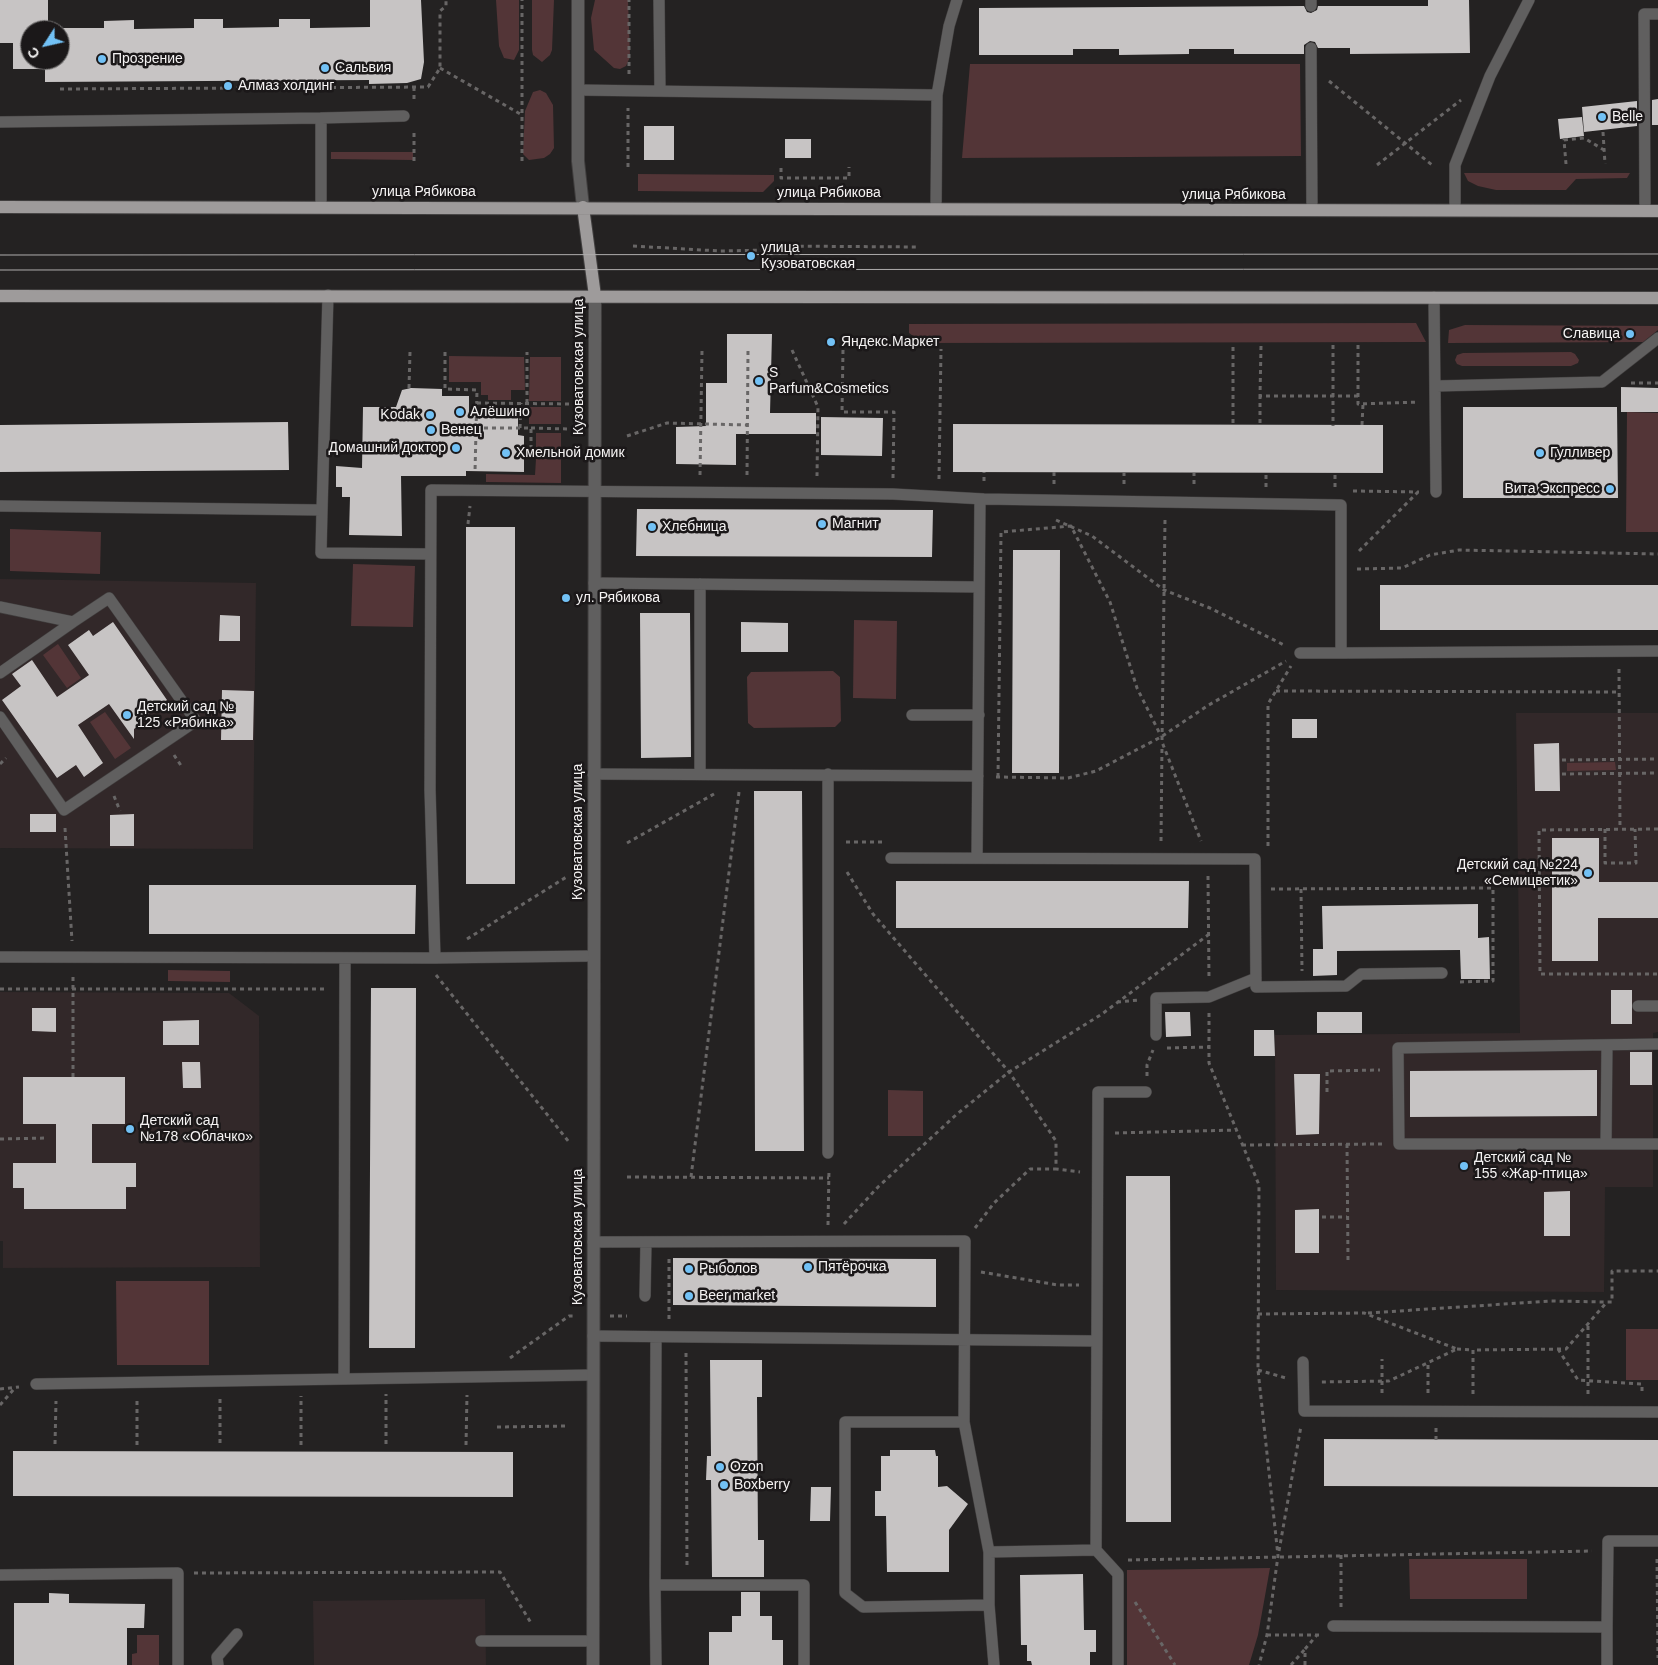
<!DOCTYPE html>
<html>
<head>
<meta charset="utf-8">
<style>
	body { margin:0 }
	#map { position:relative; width:1658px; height:1665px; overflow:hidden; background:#242222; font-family:Arial,sans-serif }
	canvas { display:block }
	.north { position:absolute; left:20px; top:20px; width:50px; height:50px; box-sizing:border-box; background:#1b1819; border:1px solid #727070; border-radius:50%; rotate:235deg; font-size:14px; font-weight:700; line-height:20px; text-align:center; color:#f5f3f3 }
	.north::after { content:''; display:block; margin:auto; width:18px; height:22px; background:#72c1f5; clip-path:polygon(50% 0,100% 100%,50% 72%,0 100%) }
</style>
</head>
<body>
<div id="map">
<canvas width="1658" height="1665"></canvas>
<div class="north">С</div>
</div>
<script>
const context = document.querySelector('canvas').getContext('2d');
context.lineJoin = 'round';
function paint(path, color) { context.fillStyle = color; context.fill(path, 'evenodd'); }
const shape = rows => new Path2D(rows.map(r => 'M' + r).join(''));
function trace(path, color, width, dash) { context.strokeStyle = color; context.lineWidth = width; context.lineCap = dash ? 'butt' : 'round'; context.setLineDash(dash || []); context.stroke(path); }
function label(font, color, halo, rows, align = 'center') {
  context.font = font + ' Arial,sans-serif'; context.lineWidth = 5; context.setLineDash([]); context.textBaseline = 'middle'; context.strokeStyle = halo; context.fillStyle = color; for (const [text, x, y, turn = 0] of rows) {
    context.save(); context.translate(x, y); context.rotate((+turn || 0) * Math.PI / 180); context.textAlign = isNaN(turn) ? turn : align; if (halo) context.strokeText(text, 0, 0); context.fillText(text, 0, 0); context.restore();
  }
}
paint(shape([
	[0,579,256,583,253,849,0,848],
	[1516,713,1658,713,1658,1032,1653,1033,1653,1187,1605,1187,1604,1292,1276,1290,1275,1035,1520,1033],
	[0,992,229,993,259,1016,260,1267,3,1268,3,1241,0,1241],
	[485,1599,486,1665,314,1665,313,1601]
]), '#322829');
paint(shape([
	[496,0,519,0,519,50,514,60,504,58,499,46],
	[532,0,554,0,552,50,550,55,542,62,533,55,532,50],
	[595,0,628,0,630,57,626,66,620,69,614,68,594,50,591,18],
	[970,64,1300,64,1301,156,962,158],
	[540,90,546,93,553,105,554,148,550,154,544,158,529,160,523,154,525,111,533,92],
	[331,152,413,152,413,160,331,159],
	[1464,173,1630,173,1627,178,1576,179,1566,190,1496,190,1478,186,1468,181],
	[638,174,774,175,774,181,763,192,638,191],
	[1416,323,1426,342,923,343,909,333,909,324],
	[1465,325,1658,326,1658,330,1643,342,1448,343,1449,330],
	[1571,352,1575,354,1579,360,1578,363,1571,366,1462,366,1457,364,1455,360,1457,355,1463,353],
	[449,356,524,357,525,390,511,390,511,400,488,400,488,395,481,395,481,382,449,382],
	[530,357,561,357,561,401,529,401],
	[529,407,561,407,561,424,529,424],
	[1627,412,1658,413,1658,532,1626,532],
	[536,433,561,433,561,450,536,450],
	[536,459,561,459,561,483,486,482,486,474,535,475],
	[10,529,101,532,100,574,10,571],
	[353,564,415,566,413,627,351,626],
	[854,620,897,621,896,699,853,698],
	[58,644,81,678,67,688,43,655],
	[833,671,840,677,841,721,835,727,754,728,748,723,747,677,751,672],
	[105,712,131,748,115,759,90,722],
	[1615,762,1616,770,1567,771,1567,763],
	[168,970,230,971,230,982,168,981],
	[888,1090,923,1091,923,1136,888,1136],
	[116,1281,209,1281,209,1365,117,1365],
	[1626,1329,1658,1329,1658,1380,1626,1380],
	[1409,1559,1527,1559,1527,1599,1410,1599],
	[1270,1568,1258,1635,1249,1665,1127,1665,1127,1570],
	[137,1635,159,1635,159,1665,132,1665,132,1654,137,1653]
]), '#533537');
paint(shape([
	[0,0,48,0,48,28,104,28,104,21,134,20,134,29,194,28,194,19,223,19,223,28,279,27,279,19,310,19,310,28,370,27,370,0,421,0,424,62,421,79,407,83,369,84,369,80,45,82,45,69,13,69,13,43,0,43],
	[30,30,60,30,60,60,30,60],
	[1428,0,1469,0,1470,53,1350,54,1350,48,1318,48,1315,42,1310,41,1304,45,1304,54,1234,54,1234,49,1189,49,1189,54,1119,55,1119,49,1073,49,1073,55,979,55,979,8,1304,6,1307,12,1311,13,1317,10,1318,6,1428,6],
	[1658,99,1658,125,1652,125,1652,100],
	[1637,101,1637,126,1584,132,1582,107],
	[1582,117,1584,136,1560,139,1558,119],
	[644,126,674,126,674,160,644,160],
	[785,139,811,139,811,158,785,158],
	[727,334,772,334,770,413,816,413,816,434,736,434,736,465,676,464,676,427,706,426,706,383,727,383],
	[1621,387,1658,388,1658,412,1621,412],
	[411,388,442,389,442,396,469,396,469,412,518,412,518,435,524,436,524,472,466,471,466,476,401,476,402,536,349,535,350,497,342,497,342,487,336,487,336,466,362,468,363,407,396,407,402,390],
	[1463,407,1617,407,1618,498,1463,498],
	[821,417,883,418,882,456,821,455],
	[288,422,289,470,0,472,0,425],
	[953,424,1383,425,1383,473,953,472],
	[637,509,933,510,932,557,636,556],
	[466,527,515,527,515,884,466,884],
	[1013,550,1060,550,1059,773,1012,773],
	[1380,585,1658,585,1658,630,1380,630],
	[640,613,690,613,691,757,641,758],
	[220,615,240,616,240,641,219,641],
	[113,622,167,700,148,714,150,717,134,729,134,739,109,704,78,725,103,763,84,777,76,765,57,778,2,700,21,686,12,674,32,660,57,697,89,675,68,645,89,630,93,636],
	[741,622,788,623,788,652,741,652],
	[222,690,254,691,253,740,221,740],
	[1292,719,1317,719,1317,738,1292,738],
	[1559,743,1560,791,1535,791,1534,744],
	[754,791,802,791,804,1151,755,1151],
	[30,814,56,814,56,832,30,832],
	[134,814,134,846,110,846,110,815],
	[1552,838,1599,838,1599,882,1658,882,1658,918,1598,918,1598,961,1552,961],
	[896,881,1189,881,1188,928,896,928],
	[149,885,416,885,415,934,149,934],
	[1478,904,1478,938,1489,937,1490,979,1461,979,1460,950,1337,951,1337,975,1313,976,1313,949,1323,949,1322,906],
	[371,988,416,988,415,1348,369,1348],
	[1611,990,1632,990,1632,1024,1611,1024],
	[32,1008,56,1008,56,1032,32,1031],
	[1165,1012,1190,1012,1191,1036,1166,1037],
	[1317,1012,1362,1012,1362,1033,1317,1033],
	[199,1020,199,1045,163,1045,163,1021],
	[1254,1030,1274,1030,1275,1056,1254,1056],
	[1630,1052,1652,1052,1652,1085,1630,1085],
	[182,1062,200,1062,201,1088,183,1088],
	[1597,1070,1597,1116,1410,1117,1410,1071],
	[1294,1074,1320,1074,1319,1134,1296,1135],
	[23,1077,125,1077,125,1124,92,1124,92,1163,136,1163,136,1187,126,1187,126,1209,24,1209,24,1188,13,1188,13,1163,56,1163,56,1124,23,1124],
	[1126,1176,1170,1176,1171,1522,1126,1522],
	[1570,1191,1570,1236,1544,1236,1544,1192],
	[1319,1209,1319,1253,1295,1253,1295,1210],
	[673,1258,936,1259,936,1307,673,1305],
	[710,1360,762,1360,762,1397,757,1397,758,1540,764,1540,764,1577,712,1577,711,1480,706,1480,707,1456,711,1456],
	[1324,1439,1658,1440,1658,1487,1324,1486],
	[890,1450,935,1450,936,1456,938,1456,938,1487,947,1486,968,1504,949,1530,949,1572,887,1572,886,1516,875,1516,875,1491,881,1491,881,1456,890,1456],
	[13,1451,513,1452,513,1497,13,1496],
	[811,1487,831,1487,830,1521,810,1521],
	[1083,1574,1084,1630,1096,1630,1096,1652,1090,1652,1090,1665,1032,1665,1031,1661,1027,1661,1027,1645,1021,1645,1020,1575],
	[741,1592,760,1592,760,1616,772,1616,772,1640,783,1640,783,1665,709,1665,709,1632,732,1632,732,1616,741,1616],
	[49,1593,69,1594,69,1603,145,1604,144,1628,127,1628,127,1665,14,1665,14,1603,49,1603]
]), '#c7c4c4');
const service = shape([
	[659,0,660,91],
	[1311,6,1311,0],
	[1311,48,1312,210],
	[578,90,937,95],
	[321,118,404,116],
	[0,122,321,118,321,207],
	[936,209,937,95,949,26,957,0],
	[1455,210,1455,165,1490,76,1529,0],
	[1645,211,1644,14,1658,14],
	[1434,297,1436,492],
	[1436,386,1602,382,1658,338],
	[0,506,322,510,328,295],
	[322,510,321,553,430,554],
	[594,583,979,587],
	[0,607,73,622,109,598,196,721,64,810,0,717],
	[1300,653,1341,653],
	[0,673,73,622],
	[912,715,979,715],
	[700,773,700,584],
	[593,774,978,776],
	[828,774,828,1153],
	[891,858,1255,859,1256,987,1346,986,1361,974,1442,973],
	[977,858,980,499],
	[0,957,435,958,592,956],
	[435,958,430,790,431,490,893,494,984,499,1341,505,1341,653,1658,651],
	[1638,1006,1658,1006],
	[1156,1035,1156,998,1209,997,1256,978],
	[1658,1044,1398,1048,1399,1144,1658,1144],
	[1606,1143,1607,1045],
	[593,1242,965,1241,964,1422,989,1552,1096,1550,1098,1092,1146,1092],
	[645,1296,646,1242],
	[593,1336,1097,1341],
	[1303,1362,1304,1411,1658,1412],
	[344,1379,345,958],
	[36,1384,592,1375],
	[964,1422,845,1422,845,1593,863,1607,989,1605],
	[1096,1550,1118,1574,1118,1665],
	[989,1552,989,1605,994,1665],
	[0,1575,178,1573,178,1665],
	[655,1585,656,1337],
	[1333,1626,1607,1627,1608,1541,1658,1541],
	[481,1641,593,1641],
	[218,1665,217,1657,237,1634],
	[656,1665,655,1585,804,1585,804,1665],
	[1607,1665,1607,1627]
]);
const tertiary = shape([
	[578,0,578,161,583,207],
	[593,1665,595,296]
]);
const primary = shape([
	[0,207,1658,211],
	[583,207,595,296],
	[0,296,1658,298]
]);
trace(service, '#413f3f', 12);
trace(tertiary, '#413f3f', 14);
trace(primary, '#413f3f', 14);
trace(shape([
	[440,68,522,115],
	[629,74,629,0],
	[1329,81,1432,165],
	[414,87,414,102],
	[60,89,428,87,440,68,440,11,446,6,446,0],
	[1603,132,1605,164],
	[414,161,414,130],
	[522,161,522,0],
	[1566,164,1564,140,1584,138,1604,150],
	[1377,165,1461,100],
	[628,167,628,108],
	[781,168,781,178,849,178,849,167],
	[633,246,720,251,770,250,777,246,918,247],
	[1333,345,1333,396,1358,396],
	[1358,345,1358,404,1419,402],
	[1261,346,1260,396,1333,396,1333,426],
	[792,350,818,407,817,476],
	[843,350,842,412,894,412,893,478],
	[445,352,445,389,477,390,475,472],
	[1631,383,1658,383],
	[409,388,410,352],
	[477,403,569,404],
	[527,403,527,352],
	[1233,423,1233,347],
	[1260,423,1260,396],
	[1362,425,1363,404],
	[476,428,531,428,531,454,569,455],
	[520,428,521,403],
	[531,428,569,429],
	[627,436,667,423,747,425],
	[1054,472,1054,484],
	[1124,472,1124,484],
	[700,475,702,351],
	[747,475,748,351],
	[939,479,941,349],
	[984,481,984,472],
	[1194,484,1194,473],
	[1266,487,1266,473],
	[1335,487,1335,473],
	[1353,491,1419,492],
	[1056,520,1092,536,1164,590,1210,608,1286,646],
	[1165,520,1162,742,1201,841],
	[468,524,470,506],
	[1359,551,1418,492],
	[1357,569,1402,568,1430,555,1459,550,1658,554],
	[1619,669,1620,829],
	[1276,691,1619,692],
	[174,755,182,767],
	[1562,760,1658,759],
	[0,764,6,758],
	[1562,774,1658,773],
	[996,777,1068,778,1096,771,1161,737,1207,706,1286,661],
	[998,777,1001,532,1071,526,1110,602,1137,688,1161,736],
	[114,796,120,811],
	[65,828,72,941],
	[1605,829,1605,863,1636,863,1635,829],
	[1658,829,1539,830,1540,974,1658,974],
	[1161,841,1162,745],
	[846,842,882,842],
	[627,843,714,794],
	[1268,846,1268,704,1291,666],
	[847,872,873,914,1009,1072,1056,1141,1056,1169,1080,1172],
	[1208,876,1209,979],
	[1271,889,1493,888,1493,981,1457,982],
	[1301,889,1302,971],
	[467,939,568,876],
	[436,975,569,1142],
	[0,989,327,989],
	[1117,1002,1139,1000],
	[1209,1013,1209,1063,1259,1185,1258,1370,1278,1556,1267,1635,1259,1665],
	[1167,1048,1209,1047],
	[1147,1076,1147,1065,1153,1050],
	[73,1077,73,975],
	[1327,1092,1327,1071,1380,1070],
	[1115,1133,1237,1130],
	[0,1139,48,1138],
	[1347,1144,1348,1260],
	[1242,1145,1383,1144],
	[627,1177,829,1178],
	[691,1177,739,792],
	[1322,1217,1347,1217],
	[844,1224,878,1187,957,1114,1009,1072,1102,1014,1208,935],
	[828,1225,829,1169],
	[975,1228,994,1203,1030,1169,1056,1169],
	[981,1272,1058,1285,1079,1285],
	[1368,1313,1551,1301,1606,1302],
	[1258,1314,1364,1313,1457,1349,1389,1381,1320,1382],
	[610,1316,627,1316],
	[669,1319,669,1258],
	[1457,1349,1473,1350],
	[1558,1349,1578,1380,1642,1384,1642,1394],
	[686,1353,687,1567],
	[510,1358,569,1316,576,1316],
	[1258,1370,1286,1378],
	[0,1389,19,1387],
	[1382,1393,1382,1359],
	[1428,1393,1428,1363],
	[1473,1394,1473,1350,1566,1349,1607,1302,1612,1302,1612,1271,1658,1271],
	[1588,1394,1588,1325],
	[0,1405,14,1389],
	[497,1427,569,1426],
	[1436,1428,1436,1440],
	[220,1443,220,1397],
	[55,1444,56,1401],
	[386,1444,386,1394],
	[137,1445,137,1400],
	[301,1445,301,1396],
	[466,1445,467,1395],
	[1279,1551,1301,1426],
	[1341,1555,1341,1610],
	[1657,1559,1658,1658],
	[1128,1560,1592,1551],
	[194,1573,500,1572,531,1623],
	[1135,1602,1175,1665],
	[1267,1635,1319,1635],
	[1291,1665,1305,1649],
	[1305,1665,1305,1649,1317,1635]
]), '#686666', 3, [4, 4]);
trace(service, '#605f5f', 11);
trace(tertiary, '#605f5f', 12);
trace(primary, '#9e9b9b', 12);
trace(shape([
	[0,255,1658,254],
	[0,270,1658,269]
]), '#afadad', 1);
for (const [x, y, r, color] of [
	[102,59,5,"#72c1f5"],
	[325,68,5,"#72c1f5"],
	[228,86,5,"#72c1f5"],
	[1602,117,5,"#72c1f5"],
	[751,256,5,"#72c1f5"],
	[1630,334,5,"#72c1f5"],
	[831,342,5,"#72c1f5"],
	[759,381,5,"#72c1f5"],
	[460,412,5,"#72c1f5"],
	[430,415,5,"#72c1f5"],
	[431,430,5,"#72c1f5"],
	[456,448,5,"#72c1f5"],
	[506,453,5,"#72c1f5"],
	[1540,453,5,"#72c1f5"],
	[1610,489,5,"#72c1f5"],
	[822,524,5,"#72c1f5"],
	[652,527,5,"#72c1f5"],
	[566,598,5,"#72c1f5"],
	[127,715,5,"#72c1f5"],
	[1588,873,5,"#72c1f5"],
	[130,1129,5,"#72c1f5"],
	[1464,1166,5,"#72c1f5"],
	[808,1267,5,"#72c1f5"],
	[689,1269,5,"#72c1f5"],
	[689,1296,5,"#72c1f5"],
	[720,1467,5,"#72c1f5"],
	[724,1485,5,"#72c1f5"]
]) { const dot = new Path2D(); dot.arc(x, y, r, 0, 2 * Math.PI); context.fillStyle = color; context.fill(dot); trace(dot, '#1b1819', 2); }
label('14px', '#f5f3f3', '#1b1819', [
	["Прозрение",112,59],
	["Сальвия",335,68],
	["Алмаз холдинг",238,86],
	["Belle",1612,117],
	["улица",761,248],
	["Кузоватовская",761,264],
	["Славица",1620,334,"right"],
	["Яндекс.Маркет",841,342],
	["S",769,373],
	["Parfum&Cosmetics",769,389],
	["Алёшино",470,412],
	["Kodak",420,415,"right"],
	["Венец",441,430],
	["Домашний доктор",446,448,"right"],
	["Хмельной домик",516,453],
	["Гулливер",1550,453],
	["Вита Экспресс",1600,489,"right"],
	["Магнит",832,524],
	["Хлебница",662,527],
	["ул. Рябикова",576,598],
	["Детский сад №",137,707],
	["125 «Рябинка»",137,723],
	["Детский сад №224",1578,865,"right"],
	["«Семицветик»",1578,881,"right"],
	["Детский сад",140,1121],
	["№178 «Облачко»",140,1137],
	["Детский сад №",1474,1158],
	["155 «Жар-птица»",1474,1174],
	["Пятёрочка",818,1267],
	["Рыболов",699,1269],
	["Beer market",699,1296],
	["Ozon",730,1467],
	["Boxberry",734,1485]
], 'left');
label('14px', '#f5f3f3', '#1b1819', [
	["улица Рябикова",424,192],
	["улица Рябикова",829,193],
	["улица Рябикова",1234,195],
	["Кузоватовская улица",579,367,-90],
	["Кузоватовская улица",578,832,-90],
	["Кузоватовская улица",578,1237,-90]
]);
</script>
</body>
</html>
